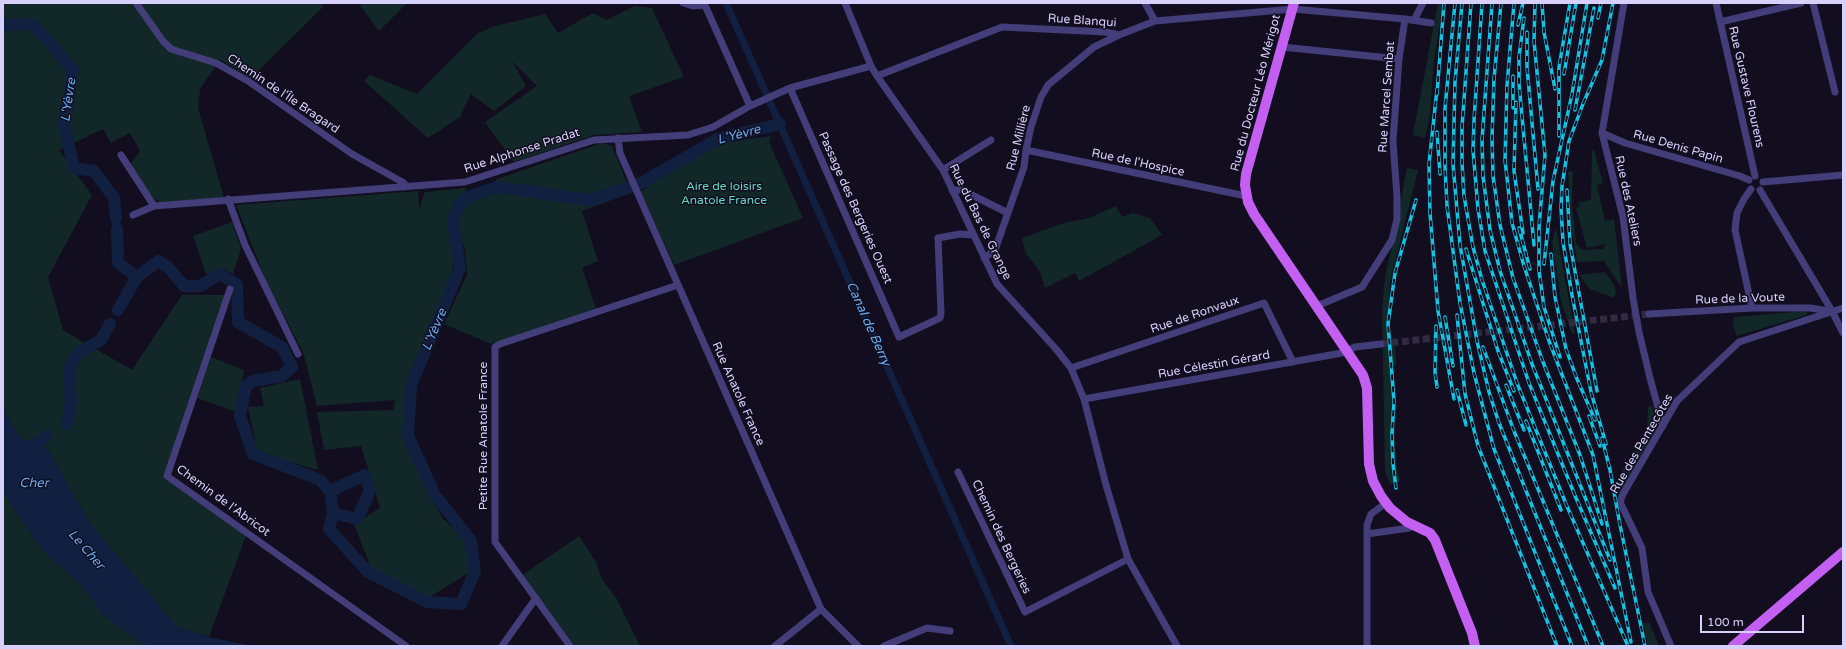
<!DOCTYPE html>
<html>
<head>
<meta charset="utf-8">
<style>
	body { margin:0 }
	#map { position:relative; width:1846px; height:649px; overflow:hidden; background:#120e1f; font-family:"Varela Round",sans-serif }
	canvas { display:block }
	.frame { position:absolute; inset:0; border:4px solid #d7d0fb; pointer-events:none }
	.scale { position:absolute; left:1700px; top:615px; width:104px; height:18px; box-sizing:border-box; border:2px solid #d7d0fb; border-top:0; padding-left:5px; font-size:12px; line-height:14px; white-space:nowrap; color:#d7d0fb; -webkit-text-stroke:3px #120e1f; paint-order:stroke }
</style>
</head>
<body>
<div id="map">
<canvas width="1846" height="649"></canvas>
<div class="frame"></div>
<div class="scale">100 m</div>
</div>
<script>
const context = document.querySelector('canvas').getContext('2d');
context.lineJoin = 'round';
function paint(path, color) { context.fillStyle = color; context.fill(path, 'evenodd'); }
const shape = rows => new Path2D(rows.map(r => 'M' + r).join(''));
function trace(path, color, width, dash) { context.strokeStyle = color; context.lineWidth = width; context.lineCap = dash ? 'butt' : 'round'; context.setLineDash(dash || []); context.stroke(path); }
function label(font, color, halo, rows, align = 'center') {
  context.font = font + ' "Varela Round",sans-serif'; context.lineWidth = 3; context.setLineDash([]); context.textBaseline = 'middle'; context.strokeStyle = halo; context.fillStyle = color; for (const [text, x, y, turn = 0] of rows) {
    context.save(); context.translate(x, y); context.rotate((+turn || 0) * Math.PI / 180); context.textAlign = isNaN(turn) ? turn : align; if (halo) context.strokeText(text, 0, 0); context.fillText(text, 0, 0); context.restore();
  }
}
paint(shape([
	[3,3,320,3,323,7,251,78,220,60,200,89,198,108,224,198,160,202,147,194,130,165,140,151,130,133,111,143,103,129,59,150,92,195,48,277,63,330,132,370,182,295,230,295,167,475,248,530,209,637,177,627,89,522,47,448,19,437,3,409],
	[358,3,407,3,379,31],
	[1438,3,1443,3,1433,68,1430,114,1425,138,1413,135],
	[635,6,652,8,684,77,629,96,642,132,594,135,514,162,485,122,537,86,512,61,526,86,494,111,471,94,460,117,428,138,364,81,370,75,417,94,477,34,491,27,545,14,558,33,593,13,607,20],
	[771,136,769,142,803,218,674,265,642,194,640,192,703,147,742,140],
	[602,143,612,146,631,193,582,211,598,261,582,268,596,309,491,344,444,324,467,275,465,250,457,222,460,213,470,202,486,197,497,179],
	[1594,150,1603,183,1597,185,1605,221,1614,219,1622,288,1604,261,1577,262,1572,230,1568,172,1573,171,1572,204,1576,243,1582,250,1603,249,1605,244,1587,248,1576,208,1580,207,1578,203,1591,200,1592,151],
	[1407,168,1418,170,1390,282,1387,338,1395,339,1396,365,1392,368,1396,463,1400,481,1390,484,1385,471,1382,310,1385,277,1392,246],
	[467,188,451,218,454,252,452,278,407,387,404,425,407,446,431,497,443,519,465,538,470,572,428,598,373,573,354,524,380,508,361,446,324,450,317,412,393,410,395,400,317,406,303,352,266,281,236,205,418,191,419,209,425,192],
	[1116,206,1122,217,1133,213,1150,218,1162,235,1079,281,1075,273,1045,288,1040,272,1025,252,1022,238,1064,223,1089,218],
	[232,222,241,249,233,274,224,269,206,274,193,236],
	[1556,228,1575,334,1572,334,1561,301,1552,242],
	[1605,272,1614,285,1616,293,1614,297,1611,297,1590,289,1579,275],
	[1807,311,1807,315,1737,336,1733,326,1734,317],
	[211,357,244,370,236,412,197,398],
	[300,379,318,470,258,453,248,407,264,406,260,388],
	[1652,406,1657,428,1619,494,1616,482,1644,436,1647,428,1648,407],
	[3,492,44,552,82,585,103,615,146,646,3,646],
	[579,536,596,562,602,579,617,599,640,646,572,646,521,576],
	[1649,622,1659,646,1648,646,1643,623]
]), '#122728');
paint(shape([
	[3,409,19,437,47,448,89,522,177,627,209,637,252,646,146,646,103,615,82,585,44,552,3,492]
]), '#112040');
trace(shape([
	[726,3,1011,646]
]), '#112040', 7);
trace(shape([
	[3,25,33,24,73,70,64,125,74,168,94,171,114,198,116,219],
	[117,229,118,263,137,277],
	[118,310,137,277,158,261,168,267,184,286,200,286,220,274,237,285,238,322,282,347,292,367,282,376,253,381,246,386,240,416,253,454,320,480,330,491,333,513,329,529,368,572,427,602,461,604,475,571,471,541,435,495,408,436,411,385,460,268,453,220,459,205,468,197,497,187,591,200,641,183,718,139,780,124],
	[67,424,71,402,69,369,78,353,101,340,110,324],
	[23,452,47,436],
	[330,491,365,475,370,491,357,519,333,513]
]), '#112040', 12);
trace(shape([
	[1381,344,1649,314]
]), '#302b40', 7, [7, 3.5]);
trace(shape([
	[136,3,163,41,171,49,216,63,248,81,352,154,404,183,405,187],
	[683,3,693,6,705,5],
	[704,3,750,106],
	[845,3,871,66,877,76,943,170,997,284,1056,349,1071,368,1084,399,1106,485,1128,559,1177,646],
	[1145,3,1155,21],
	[1624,3,1602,133,1623,217,1633,298,1639,332,1650,378,1663,426],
	[1716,3,1755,176],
	[1813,3,1835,92],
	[1414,20,1423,3],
	[1720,22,1801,3],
	[1282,47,1399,59],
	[877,76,1002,27,1105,32,1119,35,1155,21,1293,9,1405,19,1431,23],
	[790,88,899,337,940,318,941,313,938,238,960,234,973,235],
	[1602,133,1625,143,1740,176,1749,180],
	[618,138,620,153,631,178,821,609,858,646],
	[1026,150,1246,196],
	[121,155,154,206],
	[943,170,991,140],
	[1763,182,1843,175],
	[1751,189,1744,199,1737,213,1735,230,1752,308],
	[952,190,962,190,1008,213],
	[1760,190,1832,311,1843,333],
	[228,199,245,245,298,354],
	[133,215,154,206,465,182,594,140,688,135,713,127,750,106,790,88,871,66],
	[984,258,995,250,1024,167,1026,150,1031,127,1041,97,1048,85,1094,47,1119,35],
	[230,289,167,476,406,646],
	[1317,306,1362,287,1392,240,1397,219,1397,197,1393,141,1399,59,1405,19],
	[1649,314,1752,308,1810,308,1830,311],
	[1071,368,1264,303,1293,362],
	[1084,399,1342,353,1355,347,1381,344],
	[958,472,1025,612,1128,559],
	[1367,534,1409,528],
	[502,646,536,598],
	[570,646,495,542,495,347,500,344,678,285],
	[775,646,821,609],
	[884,646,927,628,950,631],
	[1367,646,1367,525,1371,514,1386,503],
	[1671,646,1648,592,1642,548,1620,502,1623,494,1677,401,1739,342,1843,308]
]), '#433d7a', 7);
trace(shape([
	[1294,3,1246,174,1245,185,1248,202,1254,214,1363,375,1367,388,1369,464,1373,481,1381,496,1390,508,1407,522,1430,533,1435,540,1472,633,1475,646],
	[1733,646,1843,552]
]), '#c360f1', 10);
const rail = shape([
	[1455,3,1445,108,1445,166,1447,206,1460,303,1474,373,1494,449,1572,646],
	[1462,3,1455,82,1453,164,1460,245,1477,341,1489,392,1499,423,1588,646],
	[1471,3,1462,127,1462,163,1464,196,1473,247,1482,280,1517,383,1566,504,1628,646],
	[1482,3,1474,120,1473,150,1478,209,1485,251,1529,383,1576,498,1615,588],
	[1492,3,1482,140,1483,176,1490,230,1500,271,1532,364,1610,560],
	[1501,3,1494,79,1492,138,1493,176,1500,225,1513,278,1543,362,1580,455,1602,524],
	[1514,3,1507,85,1505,160,1512,223,1524,266,1549,341,1593,455,1631,642],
	[1535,3,1534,41,1545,155,1539,227,1539,271,1544,307,1560,357],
	[1542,3,1544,32,1555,89],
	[1524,18,1519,57,1519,84,1534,245],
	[1598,18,1601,3],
	[1518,25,1523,3],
	[1527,32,1527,67,1538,189],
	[1564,74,1576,3],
	[1513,76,1513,108],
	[1437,89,1429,164,1430,213,1438,311,1454,399],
	[1437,94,1444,3],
	[1516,102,1514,171,1523,233],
	[1575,110,1594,8],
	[1437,132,1440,174],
	[1559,136,1559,67,1570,3],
	[1567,190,1570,244,1597,391],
	[1519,228,1530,269],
	[1466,249,1498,351,1514,391],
	[1551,254,1555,297,1566,349,1577,379,1595,420],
	[1544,264,1553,181,1572,94,1587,3],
	[1457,315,1465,394,1478,446,1557,646],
	[1445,317,1453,366],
	[1436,326,1435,372,1437,387],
	[1483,347,1514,431,1603,646],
	[1506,385,1524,430],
	[1457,390,1466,425],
	[1589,416,1600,446],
	[1526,421,1561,510],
	[1602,438,1610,470,1620,525,1645,646],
	[1606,444,1591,392,1572,295,1563,242,1561,208,1562,186,1569,141,1583,104,1602,60,1613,3],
	[1396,488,1393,464,1392,434,1394,401,1388,324,1395,273,1416,200]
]);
trace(rail, '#13c3e3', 3.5);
trace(rail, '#120e1f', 2, [6]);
label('12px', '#d7d0fb', '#120e1f', [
	["Rue Blanqui",1082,21,4],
	["Rue Gustave Flourens",1746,87,77],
	["Rue du Docteur Léo Mérigot",1256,93,-75],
	["Chemin de l'Île Bragard",283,94,34],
	["Rue Marcel Sembat",1387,97,-86],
	["Rue Millière",1019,138,-76],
	["Rue Denis Papin",1678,147,16],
	["Rue Alphonse Pradat",522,151,-18],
	["Rue de l'Hospice",1138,163,12],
	["Rue des Ateliers",1628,201,78],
	["Passage des Bergeries Ouest",855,208,66],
	["Rue du Bas de Grange",980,222,64],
	["Rue de la Voute",1740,299,-2],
	["Rue de Ronvaux",1195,315,-19],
	["Rue Célestin Gérard",1214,365,-10],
	["Rue Anatole France",738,394,66],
	["Petite Rue Anatole France",484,436,-90],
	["Rue des Pentecôtes",1642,444,-60],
	["Chemin de l'Abricot",223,501,36],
	["Chemin des Bergeries",1001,537,65]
]);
label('12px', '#63d4be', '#120e1f', [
	["Aire de loisirs",724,187],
	["Anatole France",724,201]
]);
label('italic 13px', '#67aaf2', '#120e1f', [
	["L'Yèvre",69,100,-82],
	["L'Yèvre",739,135,-15],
	["Canal de Berry",868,324,66],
	["L'Yèvre",435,330,-67],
	["Cher",34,484],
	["Le Cher",86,550,49]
]);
</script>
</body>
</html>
